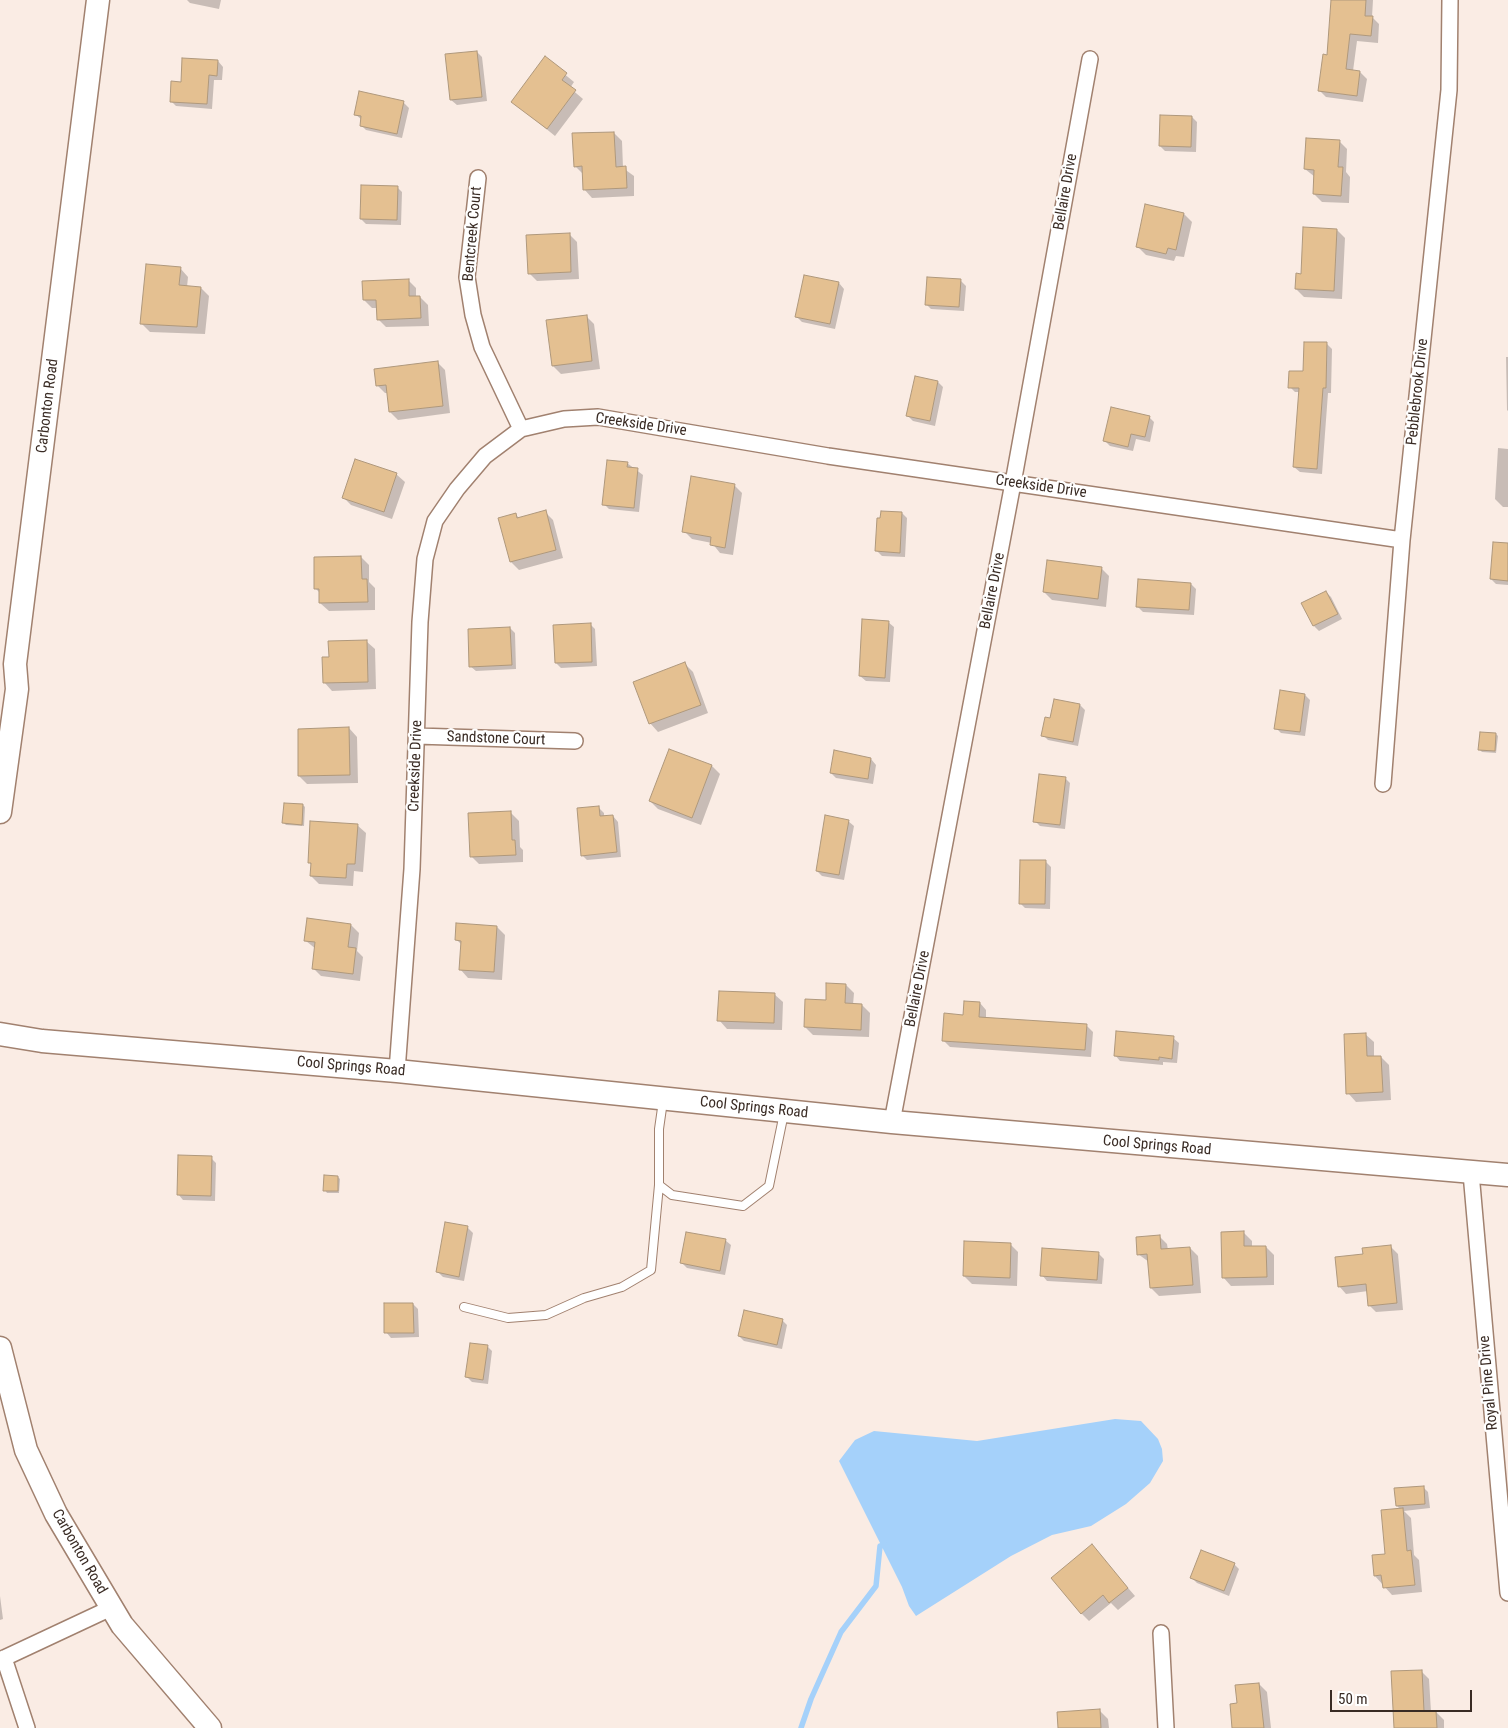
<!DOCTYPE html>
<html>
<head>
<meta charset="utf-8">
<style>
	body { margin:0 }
	#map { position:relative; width:1508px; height:1728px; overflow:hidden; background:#faece4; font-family:"Roboto Condensed",sans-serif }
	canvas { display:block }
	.scale { position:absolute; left:1330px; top:1690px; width:142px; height:22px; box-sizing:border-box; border:2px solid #392b24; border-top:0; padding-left:6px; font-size:15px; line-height:18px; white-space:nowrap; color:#392b24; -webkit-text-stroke:4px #fff; paint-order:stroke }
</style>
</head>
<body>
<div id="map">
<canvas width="1508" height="1728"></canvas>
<div class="scale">50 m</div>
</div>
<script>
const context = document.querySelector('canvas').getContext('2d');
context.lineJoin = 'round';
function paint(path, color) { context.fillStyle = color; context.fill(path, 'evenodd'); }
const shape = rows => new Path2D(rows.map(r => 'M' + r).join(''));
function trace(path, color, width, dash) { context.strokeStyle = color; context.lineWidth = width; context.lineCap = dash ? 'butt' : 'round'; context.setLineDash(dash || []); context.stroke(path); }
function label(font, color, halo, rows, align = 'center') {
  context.font = font + ' "Roboto Condensed",sans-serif'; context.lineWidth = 4.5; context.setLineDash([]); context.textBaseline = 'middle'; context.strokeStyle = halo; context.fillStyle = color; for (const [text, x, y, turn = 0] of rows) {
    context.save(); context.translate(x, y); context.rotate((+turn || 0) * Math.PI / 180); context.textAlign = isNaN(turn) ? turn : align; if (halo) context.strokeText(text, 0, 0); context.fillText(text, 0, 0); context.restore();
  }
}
paint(shape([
	[1115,1419,1141,1421,1158,1439,1162,1449,1163,1461,1150,1483,1126,1504,1091,1526,1052,1535,1011,1556,916,1616,909,1606,902,1587,839,1461,855,1440,874,1431,977,1441]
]), '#a5d1fa');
paint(shape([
	[187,0,221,0,219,9,190,3],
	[1333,0,1373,0,1372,17,1379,24,1378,43,1357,41,1353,71,1360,72,1367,79,1363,102,1326,97,1319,90,1328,56],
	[477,52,482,57,487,101,457,105,451,100],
	[545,58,574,82,570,88,583,99,555,136,512,101],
	[218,61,223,67,222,80,214,80,212,109,176,106,171,101,182,83],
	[403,102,409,108,402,138,366,130,361,125,362,120,355,114],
	[1192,117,1197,122,1196,152,1165,151,1160,146],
	[614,133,622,141,623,168,634,176,634,196,592,198,584,189,583,174,575,166],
	[1339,141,1347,149,1346,172,1350,177,1349,203,1322,202,1314,194,1315,177,1305,169],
	[397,187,402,192,401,225,366,224,361,219],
	[1184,214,1192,222,1184,257,1176,256,1174,261,1146,255,1138,247],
	[1337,230,1345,238,1342,299,1304,297,1296,289,1302,275],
	[569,234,577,242,579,279,537,281,529,273],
	[180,268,188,277,187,287,201,288,209,296,205,334,150,332,142,324],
	[408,280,416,288,416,297,420,297,428,305,429,326,386,327,378,319,378,308,372,308,364,300],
	[960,280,966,286,964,311,931,309,926,304],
	[839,283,844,289,835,329,802,322,796,316],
	[586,316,594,324,600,369,561,374,553,366],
	[1327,344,1332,349,1331,393,1328,393,1322,474,1300,472,1294,467,1300,392,1295,392,1290,387,1304,373],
	[1506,357,1508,357,1508,411,1507,410],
	[437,362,445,370,450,413,398,420,390,412,388,393,385,393,377,385],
	[938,382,943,387,935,426,913,421,908,416],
	[1149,417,1154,422,1150,442,1136,439,1133,451,1110,446,1105,441],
	[1498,448,1508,449,1508,507,1503,507,1495,499],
	[627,463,643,475,639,512,609,509,604,504],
	[396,474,405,482,392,519,351,505,343,497],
	[734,485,742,493,733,555,720,553,712,543,692,539,684,531],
	[545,512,553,520,563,558,519,570,511,562,516,515,520,519],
	[902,513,907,518,905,557,882,556,877,551],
	[1508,544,1508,585,1496,584,1491,579],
	[361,557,369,565,369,582,375,588,375,610,329,611,320,603,320,593,316,589],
	[1101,568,1109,576,1106,607,1052,600,1044,592],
	[1191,584,1196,589,1194,615,1143,612,1137,606],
	[1326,592,1331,597,1342,619,1319,631,1314,626,1303,603],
	[888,622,894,627,890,682,866,681,860,676],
	[590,624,595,629,597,666,561,668,556,663],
	[510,628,515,633,516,669,476,671,470,666],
	[366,641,375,649,376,689,332,691,324,682,330,658],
	[685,664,693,672,708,713,658,732,650,723],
	[1305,695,1310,700,1305,736,1281,733,1276,728],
	[1055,700,1080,705,1085,710,1078,746,1048,740,1043,735,1051,719],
	[349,728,357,737,358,783,307,784,299,776],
	[1496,734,1498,736,1496,753,1482,752,1480,750],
	[670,750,712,766,720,774,701,825,658,809,650,801],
	[871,759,876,765,873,784,836,778,831,773],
	[1065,778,1070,783,1065,829,1040,826,1035,821],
	[303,805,305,807,304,826,286,825,284,823],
	[598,807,604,813,604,817,613,816,618,822,621,857,587,860,582,855],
	[511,813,519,821,520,847,523,850,523,862,479,864,471,856],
	[848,821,854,826,844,880,822,876,817,871],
	[357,825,366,833,363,872,354,871,353,886,319,884,311,876,312,866,309,862],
	[1046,862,1051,867,1050,909,1025,908,1020,903],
	[351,925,359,933,357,951,363,957,360,981,321,976,313,968,316,949,306,941],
	[497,927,505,935,502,980,468,978,460,969,462,945,457,940],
	[846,985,854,993,853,1005,862,1005,870,1013,869,1037,813,1035,805,1027,827,1001],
	[774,994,783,1002,782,1030,727,1029,719,1020],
	[980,1003,986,1010,986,1019,1086,1025,1093,1032,1091,1057,950,1047,943,1040,964,1016],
	[1365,1034,1374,1042,1374,1057,1381,1057,1389,1065,1391,1100,1356,1102,1348,1093],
	[1173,1038,1179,1043,1177,1063,1163,1062,1163,1065,1120,1061,1115,1055],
	[211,1158,216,1163,215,1201,183,1200,178,1194],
	[338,1177,340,1179,339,1193,327,1193,325,1190],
	[468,1228,473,1233,464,1281,443,1277,438,1272],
	[1244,1233,1252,1241,1252,1247,1266,1247,1274,1255,1274,1285,1231,1286,1223,1277],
	[1159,1236,1167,1244,1168,1250,1190,1248,1198,1256,1201,1293,1159,1296,1151,1288,1149,1262,1138,1254],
	[725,1240,731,1245,725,1275,687,1268,682,1263],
	[1010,1244,1018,1252,1017,1286,972,1284,964,1276],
	[1391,1247,1398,1254,1403,1310,1376,1312,1369,1305,1368,1291,1346,1294,1339,1286,1364,1255],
	[1098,1253,1104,1259,1102,1284,1047,1281,1042,1275],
	[413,1304,418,1309,419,1337,391,1338,386,1332],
	[782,1320,787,1325,782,1349,744,1341,739,1336],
	[487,1346,492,1351,488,1384,472,1382,467,1377],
	[1423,1487,1428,1492,1430,1508,1404,1511,1411,1518,1414,1555,1419,1560,1422,1592,1392,1595,1375,1576,1386,1555,1401,1510,1397,1506],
	[1092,1546,1135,1596,1118,1610,1111,1603,1089,1621,1081,1613],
	[1234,1564,1239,1569,1229,1596,1197,1583,1192,1578],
	[0,1596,3,1619,0,1620],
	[1421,1671,1429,1679,1431,1712,1436,1712,1444,1720,1444,1728,1395,1728],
	[1259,1684,1267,1692,1271,1728,1234,1728,1238,1704],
	[1100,1711,1108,1719,1109,1728,1059,1728]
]), '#0003');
trace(shape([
	[801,1728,811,1699,841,1632,876,1586,880,1546,886,1545]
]), '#a5d1fa', 5.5);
const building = shape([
	[1331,0,1366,0,1365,16,1373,16,1371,36,1350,34,1346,69,1360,71,1357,96,1318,91,1323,54,1327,55,1331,0],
	[477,51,482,97,450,100,445,54,477,51],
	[545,56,567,73,562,80,576,90,547,129,511,102,545,56],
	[182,58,218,60,217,76,209,75,207,104,170,102,171,81,181,82,182,58],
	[359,91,404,101,397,134,360,126,361,116,354,115,359,91],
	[1160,115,1192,116,1191,147,1159,146,1160,115],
	[614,132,616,167,626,166,627,188,583,190,582,166,574,167,572,133,614,132],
	[1306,138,1340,140,1338,167,1343,167,1341,196,1313,194,1314,170,1304,169,1306,138],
	[361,185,398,186,397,220,360,219,361,185],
	[1145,204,1184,213,1176,250,1168,248,1166,254,1136,247,1145,204],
	[1303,227,1337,229,1334,291,1295,289,1296,273,1301,274,1303,227],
	[570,233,571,272,528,274,526,235,570,233],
	[146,264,181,267,179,285,201,287,197,327,140,324,146,264],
	[804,275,839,282,830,324,795,317,804,275],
	[927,277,961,279,959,307,925,305,927,277],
	[409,279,409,296,420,296,421,318,377,320,376,300,363,300,362,281,409,279],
	[587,315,592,361,552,366,546,320,587,315],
	[1304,342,1327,342,1326,388,1323,388,1317,469,1293,467,1299,388,1288,388,1289,371,1303,371,1304,342],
	[438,361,443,406,389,412,386,385,376,386,374,369,438,361],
	[915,376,938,381,930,421,906,416,915,376],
	[1111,407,1150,416,1145,437,1131,434,1128,447,1103,441,1111,407],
	[355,459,397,473,384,512,342,498,355,459],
	[607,460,628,462,627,467,638,468,634,508,602,505,607,460],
	[691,476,735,484,725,548,710,545,711,537,682,532,691,476],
	[546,510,556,550,510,562,498,518,516,513,517,518,546,510],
	[881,511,902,512,900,553,875,551,877,518,880,518,881,511],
	[1493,542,1508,543,1508,581,1490,579,1493,542],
	[361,556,362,579,367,579,368,602,319,603,319,589,314,589,314,557,361,556],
	[1047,560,1102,567,1098,599,1043,592,1047,560],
	[1138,579,1191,583,1189,610,1136,607,1138,579],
	[1326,591,1338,614,1313,626,1301,603,1326,591],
	[862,619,889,621,885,678,859,676,862,619],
	[591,623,592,662,555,663,553,625,591,623],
	[510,627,512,665,469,667,468,629,510,627],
	[367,640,368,682,323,683,322,657,329,657,328,641,367,640],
	[685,662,701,705,649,724,633,682,685,662],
	[1280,690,1305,694,1300,732,1274,729,1280,690],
	[1054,699,1080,704,1073,742,1041,736,1045,717,1050,718,1054,699],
	[349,727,350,775,298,776,298,729,349,727],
	[1480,732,1496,733,1495,751,1478,750,1480,732],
	[669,749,712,765,692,818,649,801,669,749],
	[834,750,871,758,868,779,830,773,834,750],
	[1039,774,1066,777,1060,825,1033,822,1039,774],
	[284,803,303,804,302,825,282,823,284,803],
	[599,806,600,816,613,815,617,852,581,856,577,808,599,806],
	[511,811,512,840,515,840,516,855,470,857,468,813,511,811],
	[825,815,849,820,839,875,816,871,825,815],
	[310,821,358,824,355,864,347,864,346,878,310,876,311,863,308,863,310,821],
	[1020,860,1046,860,1045,904,1019,904,1020,860],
	[307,918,351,924,348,947,356,948,353,974,312,969,315,942,304,941,307,918],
	[456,923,497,926,494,972,459,970,461,941,455,940,456,923],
	[826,983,846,984,845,1003,862,1004,861,1030,804,1027,805,999,826,1000,826,983],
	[719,991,775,993,774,1023,717,1021,719,991],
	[964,1001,980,1002,979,1017,1087,1024,1085,1050,942,1041,944,1013,963,1015,964,1001],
	[1116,1031,1174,1036,1172,1059,1159,1057,1159,1060,1114,1056,1116,1031],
	[1366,1033,1367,1056,1381,1056,1383,1092,1346,1094,1344,1034,1366,1033],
	[178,1155,212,1156,211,1196,177,1195,178,1155],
	[324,1175,338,1176,338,1191,323,1191,324,1175],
	[445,1222,468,1226,459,1277,436,1272,445,1222],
	[1244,1231,1244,1246,1266,1246,1267,1277,1222,1278,1221,1232,1244,1231],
	[686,1232,726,1239,720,1271,680,1263,686,1232],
	[1160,1235,1161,1249,1190,1247,1193,1285,1150,1288,1147,1254,1137,1255,1136,1237,1160,1235],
	[964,1241,1011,1243,1010,1278,963,1276,964,1241],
	[1391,1245,1397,1303,1368,1306,1366,1284,1338,1287,1335,1257,1363,1254,1362,1248,1391,1245],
	[1042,1248,1099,1252,1097,1280,1040,1276,1042,1248],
	[384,1303,413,1303,414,1333,384,1333,384,1303],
	[744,1310,783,1319,777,1345,738,1336,744,1310],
	[470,1343,488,1345,483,1380,465,1377,470,1343],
	[1424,1486,1425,1504,1396,1506,1394,1488,1424,1486],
	[1403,1508,1407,1551,1411,1550,1415,1585,1383,1588,1381,1575,1374,1576,1372,1555,1385,1554,1381,1510,1403,1508],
	[1092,1544,1128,1588,1109,1603,1103,1595,1081,1614,1051,1578,1092,1544],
	[1201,1550,1235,1563,1224,1591,1190,1578,1201,1550],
	[1422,1670,1424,1711,1436,1711,1437,1728,1394,1728,1391,1671,1422,1670],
	[1259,1683,1264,1728,1232,1728,1230,1704,1237,1703,1235,1685,1259,1683],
	[1100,1709,1101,1728,1058,1728,1057,1712,1100,1709]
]);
paint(building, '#e4c091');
trace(building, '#af987c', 1);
const lane = shape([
	[663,1101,659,1129,659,1185,672,1195,743,1206,769,1186,784,1113],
	[464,1307,508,1318,546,1315,584,1298,622,1287,651,1270,659,1185]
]);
const street = shape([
	[478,178,467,277,473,315,482,347,521,429],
	[417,736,575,741],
	[1383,784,1402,540,1449,90,1450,0],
	[397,1071,412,869,420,622,425,559,435,521,457,489,485,456,521,429,564,419,598,417,828,456,1402,540],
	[892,1122,1013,483,1090,59],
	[1471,1173,1508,1593],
	[1161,1633,1166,1728],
	[4,1658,27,1728],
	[0,1660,111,1608]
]);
const secondary = shape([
	[0,812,17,689,15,664,98,0],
	[0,1034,42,1041,397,1071,892,1122,1508,1175],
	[0,1348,26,1450,56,1514,122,1625,210,1728]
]);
trace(lane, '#a1816f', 10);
trace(street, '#a1816f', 18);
trace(secondary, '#a1816f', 25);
trace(lane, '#fff', 8);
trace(street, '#fff', 15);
trace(secondary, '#fff', 22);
label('15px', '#392b24', '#fff', [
	["Bellaire Drive",1066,192,-80],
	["Bentcreek Court",473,234,-85],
	["Pebblebrook Drive",1418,392,-84],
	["Carbonton Road",48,406,-83],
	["Creekside Drive",641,425,8],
	["Creekside Drive",1041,487,8],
	["Bellaire Drive",993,591,-79],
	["Sandstone Court",496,739,2],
	["Creekside Drive",416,766,-88],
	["Bellaire Drive",918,989,-79],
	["Cool Springs Road",351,1067,5],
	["Cool Springs Road",754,1108,6],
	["Cool Springs Road",1157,1146,5],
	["Royal Pine Drive",1489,1383,-95],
	["Carbonton Road",79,1552,60]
]);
</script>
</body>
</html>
